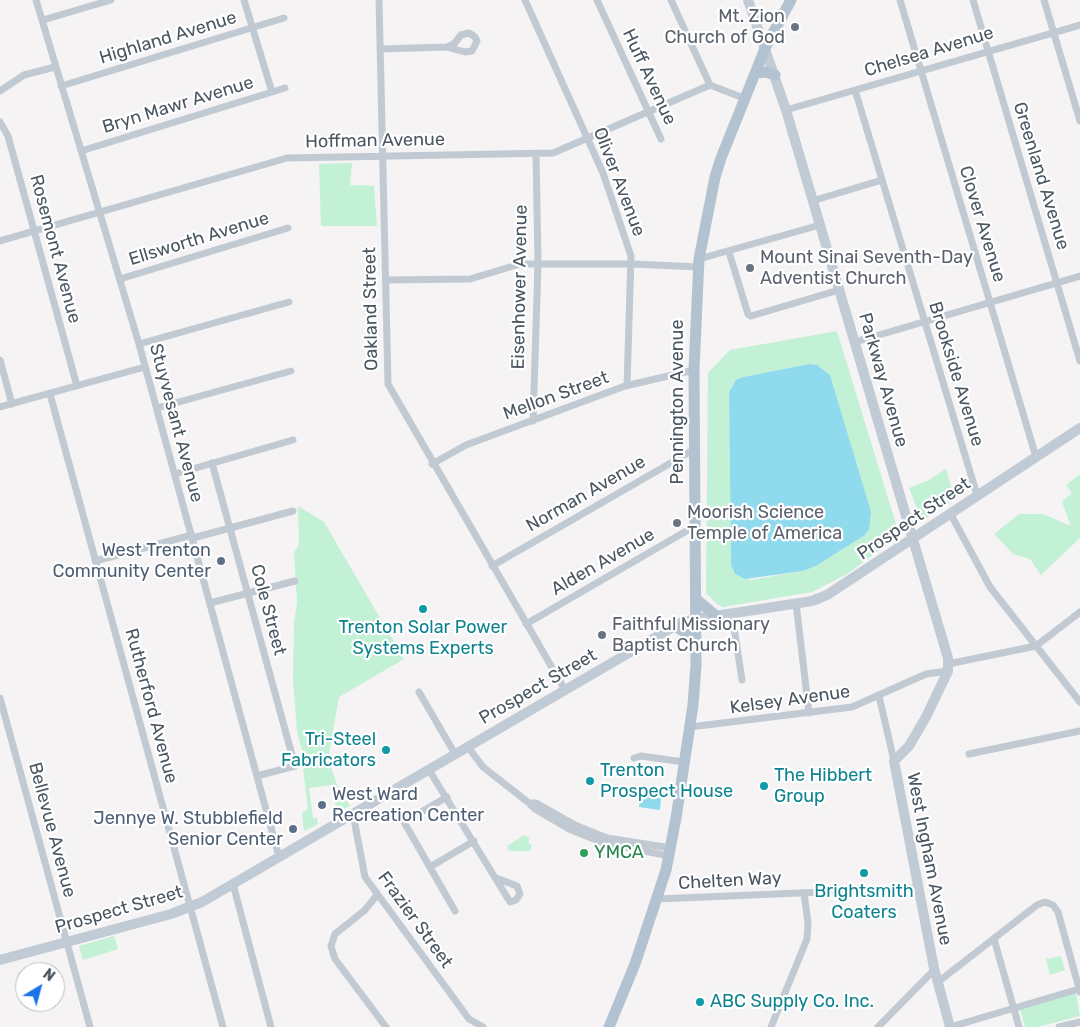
<!DOCTYPE html>
<html>
<head>
<meta charset="utf-8">
<style>
	body { margin:0 }
	#map { position:relative; width:1080px; height:1027px; overflow:hidden; background:#f5f3f3; font-family:Rubik,sans-serif }
	canvas { display:block }
	.north { position:absolute; left:15px; top:962px; width:50px; height:50px; box-sizing:border-box; background:#fff; border:1px solid #b7bbc0; border-radius:50%; rotate:37deg; font-size:14px; font-weight:700; line-height:20px; text-align:center; color:#4a5661 }
	.north::after { content:''; display:block; margin:auto; width:18px; height:22px; background:#1a73e8; clip-path:polygon(50% 0,100% 100%,50% 72%,0 100%) }
</style>
</head>
<body>
<div id="map">
<canvas width="1080" height="1027"></canvas>
<div class="north">N</div>
</div>
<script>
const context = document.querySelector('canvas').getContext('2d');
context.lineJoin = 'round';
function paint(path, color) { context.fillStyle = color; context.fill(path, 'evenodd'); }
const shape = rows => new Path2D(rows.map(r => 'M' + r).join(''));
function trace(path, color, width, dash) { context.strokeStyle = color; context.lineWidth = width; context.lineCap = dash ? 'butt' : 'round'; context.setLineDash(dash || []); context.stroke(path); }
function label(font, color, halo, rows, align = 'center') {
  context.font = font + ' Rubik,sans-serif'; context.lineWidth = 4.5; context.setLineDash([]); context.textBaseline = 'middle'; context.strokeStyle = halo; context.fillStyle = color; for (const [text, x, y, turn = 0] of rows) {
    context.save(); context.translate(x, y); context.rotate((+turn || 0) * Math.PI / 180); context.textAlign = isNaN(turn) ? turn : align; if (halo) context.strokeText(text, 0, 0); context.fillText(text, 0, 0); context.restore();
  }
}
paint(shape([
	[352,163,350,185,374,186,377,226,321,226,319,164],
	[837,331,896,524,893,540,847,574,812,592,723,607,717,604,706,593,708,373,730,350],
	[809,364,817,365,830,375,869,530,865,535,816,566,803,571,750,580,731,564,729,392,732,386,743,377],
	[946,469,955,499,922,521,909,488,929,480],
	[1080,474,1080,538,1041,575,1030,559,1013,554,994,534,1019,514,1043,514,1071,526,1062,502,1072,493,1066,485],
	[298,506,324,522,404,659,339,697,328,759,338,787,350,806,332,816,331,814,336,810,333,785,309,788,313,818,317,818,318,824,304,831,302,813,308,809,303,769,306,765,297,732,293,679,294,624,297,602,294,553,299,544],
	[524,835,529,838,529,844,532,845,530,851,509,851,507,846],
	[114,936,118,949,83,960,79,946],
	[1061,956,1065,970,1050,975,1046,959],
	[1076,993,1080,1016,1038,1027,1025,1027,1020,1009]
]), '#c3f1d5');
paint(shape([
	[809,364,817,365,830,375,871,512,869,530,865,535,816,566,803,571,745,579,735,574,731,564,729,392,736,380,743,377],
	[641,795,661,798,660,810,639,807]
]), '#90daee');
trace(shape([
	[36,0,139,344,279,857],
	[244,0,272,92],
	[379,0,388,384,565,690],
	[525,0,603,173,631,256,627,386],
	[597,0,661,139],
	[671,0,710,85],
	[900,0,1036,457],
	[973,0,1080,361],
	[1044,0,1080,121],
	[43,20,111,0],
	[469,33,475,37,477,41,472,51,465,52,447,47,454,44,461,35,469,33],
	[381,49,447,47],
	[61,86,284,18],
	[855,90,977,495],
	[0,91,24,75,55,67],
	[786,110,1080,25],
	[0,122,8,136,77,386],
	[81,151,285,88],
	[812,201,882,180],
	[0,241,287,158,553,153,710,85,746,99],
	[729,252,748,314,751,316,839,290],
	[699,259,820,225],
	[120,279,288,228],
	[386,280,470,279,520,264,632,264,698,267],
	[855,342,1080,276],
	[139,344,289,302],
	[0,360,12,404],
	[50,394,223,1027],
	[0,407,145,367],
	[157,408,291,371],
	[533,421,538,264,536,154],
	[212,463,295,766,257,776],
	[432,464,466,445,625,386,694,370],
	[175,474,293,440],
	[950,513,990,587,1080,702],
	[193,538,293,511],
	[95,561,192,535],
	[492,566,695,449],
	[210,603,295,581],
	[796,603,809,713],
	[732,614,742,680],
	[526,624,695,526],
	[948,664,1036,646,1080,612],
	[419,692,455,754],
	[879,696,894,761],
	[0,698,90,1027],
	[690,727,852,707,926,674,948,671],
	[468,747,483,767,529,803],
	[969,754,1080,731],
	[634,758,641,756,684,762],
	[429,770,510,902,516,900,520,894,517,886,496,878],
	[447,797,404,822,455,911],
	[353,814,365,877,469,1019,483,1027],
	[669,856,601,842,569,829,535,809,529,803,536,803,575,825,607,838,671,848],
	[430,867,474,841],
	[233,884,271,1027],
	[377,895,365,910,335,934,331,946,335,959,386,1027],
	[657,899,919,888],
	[994,939,1019,1027],
	[938,982,1037,905,1045,902,1053,905,1058,912,1080,992],
	[771,1027,807,939,808,923,804,893],
	[878,1027,935,969],
	[950,1027,1079,989],
	[1059,1027,1080,1022]
]), '#c1cad2', 7);
trace(shape([
	[748,0,786,110,948,658,948,671,926,717,909,746,894,761,934,968,950,1027],
	[0,960,171,914,202,902,680,623,696,619,812,601,827,595,1080,428]
]), '#c1cbd6', 10);
trace(shape([
	[756,73,766,72,775,75],
	[696,599,716,616],
	[675,626,696,639],
	[609,1027,635,964,666,870,676,818,693,705,696,665,694,370,699,259,715,177,721,158,766,46,791,0]
]), '#b3c2d1', 11);
for (const [x, y, r, color] of [
	[795,27,5,"#6b7280"],
	[750,268,5,"#6b7280"],
	[677,523,5,"#6b7280"],
	[221,561,5,"#5c6f8a"],
	[423,609,5,"#0f9aa8"],
	[602,635,5,"#6b7280"],
	[386,750,5,"#0f9aa8"],
	[590,781,5,"#0f9aa8"],
	[764,786,5,"#0f9aa8"],
	[322,805,5,"#5c6f8a"],
	[293,829,5,"#5c6f8a"],
	[584,853,5,"#2e9e5b"],
	[864,873,5,"#0f9aa8"],
	[700,1002,5,"#0f9aa8"]
]) { const dot = new Path2D(); dot.arc(x, y, r, 0, 2 * Math.PI); context.fillStyle = color; context.fill(dot); trace(dot, '#fff', 2); }
label('18px', '#5b616d', '#fff', [
	["Mt. Zion",785,17,"right"],
	["Church of God",785,38,"right"],
	["Mount Sinai Seventh-Day",760,258],
	["Adventist Church",760,279],
	["Moorish Science",687,513],
	["Temple of America",687,534],
	["Faithful Missionary",612,625],
	["Baptist Church",612,646]
], 'left');
label('18px', '#4a5661', '#fff', [
	["Highland Avenue",168,38,-17],
	["Chelsea Avenue",929,52,-17],
	["Huff Avenue",649,77,65],
	["Bryn Mawr Avenue",178,105,-17],
	["Hoffman Avenue",375,141,-1],
	["Greenland Avenue",1041,176,73],
	["Oliver Avenue",619,182,69],
	["Clover Avenue",982,224,73],
	["Ellsworth Avenue",199,239,-17],
	["Rosemont Avenue",55,249,75],
	["Eisenhower Avenue",520,287,-89],
	["Oakland Street",371,309,-91],
	["Brookside Avenue",956,374,73],
	["Parkway Avenue",883,380,74],
	["Mellon Street",556,396,-20],
	["Pennington Avenue",678,402,-90],
	["Stuyvesant Avenue",176,423,75],
	["Norman Avenue",586,494,-30],
	["Prospect Street",914,519,-34],
	["Alden Avenue",603,562,-30],
	["Cole Street",268,610,75],
	["Prospect Street",538,687,-30],
	["Kelsey Avenue",790,700,-8],
	["Rutherford Avenue",151,706,75],
	["Bellevue Avenue",52,830,75],
	["West Ingham Avenue",929,859,79],
	["Chelten Way",730,881,-3],
	["Prospect Street",119,910,-16],
	["Frazier Street",415,920,54]
]);
label('18px', '#4e5e75', '#fff', [
	["West Trenton",211,551],
	["Community Center",211,572],
	["West Ward",332,795,"left"],
	["Recreation Center",332,816,"left"],
	["Jennye W. Stubblefield",283,819],
	["Senior Center",283,840]
], 'right');
label('18px', '#0d838f', '#fff', [
	["Trenton Solar Power",423,628,"center"],
	["Systems Experts",423,649,"center"],
	["Tri-Steel",376,740,"right"],
	["Fabricators",376,761,"right"],
	["Trenton",600,771],
	["Prospect House",600,792],
	["The Hibbert",774,776],
	["Group",774,797],
	["Brightsmith",864,892,"center"],
	["Coaters",864,913,"center"],
	["ABC Supply Co. Inc.",710,1002]
], 'left');
label('18px', '#27864d', '#fff', [
	["YMCA",594,853]
], 'left');
</script>
</body>
</html>
